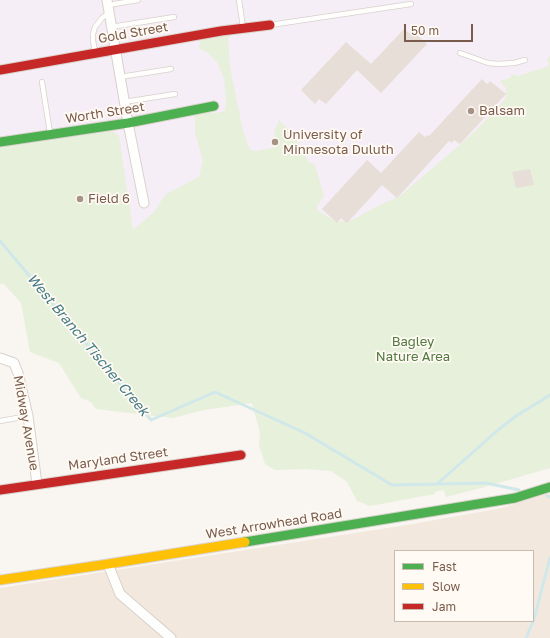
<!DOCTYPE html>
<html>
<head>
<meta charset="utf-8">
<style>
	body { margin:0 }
	#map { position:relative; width:550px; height:638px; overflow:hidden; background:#f9f5f0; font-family:"Golos Text",sans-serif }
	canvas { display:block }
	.legend { position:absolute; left:394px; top:550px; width:140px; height:72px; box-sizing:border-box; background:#fffaf3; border:1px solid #cabbb1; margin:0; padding:5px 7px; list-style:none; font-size:12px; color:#7a5c4d }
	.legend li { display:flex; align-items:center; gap:8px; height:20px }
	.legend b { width:20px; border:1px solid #cabbb1 }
	.scale { position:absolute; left:404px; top:24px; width:69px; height:18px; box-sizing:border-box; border:2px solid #7a5c4d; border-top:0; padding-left:5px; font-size:12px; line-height:14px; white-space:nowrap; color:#7a5c4d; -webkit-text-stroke:3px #fffaf3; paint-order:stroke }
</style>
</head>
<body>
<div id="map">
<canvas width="550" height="638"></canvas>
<ul class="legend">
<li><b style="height:5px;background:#4caf50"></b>Fast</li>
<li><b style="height:5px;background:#ffc107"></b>Slow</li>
<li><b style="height:5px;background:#c62828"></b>Jam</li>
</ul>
<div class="scale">50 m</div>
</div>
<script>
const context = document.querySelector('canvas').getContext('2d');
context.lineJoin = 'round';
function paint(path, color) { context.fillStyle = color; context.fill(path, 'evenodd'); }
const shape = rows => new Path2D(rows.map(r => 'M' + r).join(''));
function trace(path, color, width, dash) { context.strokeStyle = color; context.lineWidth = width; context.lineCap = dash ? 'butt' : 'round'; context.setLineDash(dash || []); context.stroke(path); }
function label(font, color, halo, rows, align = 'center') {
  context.font = font + ' "Golos Text",sans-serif'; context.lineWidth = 3.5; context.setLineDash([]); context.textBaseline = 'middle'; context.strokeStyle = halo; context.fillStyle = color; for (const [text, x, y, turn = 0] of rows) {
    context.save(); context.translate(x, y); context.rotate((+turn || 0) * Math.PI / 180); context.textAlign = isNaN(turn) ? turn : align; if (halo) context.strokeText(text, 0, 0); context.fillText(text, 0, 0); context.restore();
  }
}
paint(shape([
	[550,493,550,638,0,638,0,588,407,525,502,508],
	[395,551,533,551,533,621,395,621]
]), '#f2e8de');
paint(shape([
	[0,0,550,0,550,464,344,467,264,448,252,403,204,410,173,418,96,409,54,337,4,284,0,284]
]), '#f6eef6');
paint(shape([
	[233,34,228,38,230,67,243,131,249,148,251,150,256,151,277,147,274,132,279,120,287,128,298,143,308,161,315,165,324,196,317,206,317,210,336,222,352,220,380,205,400,196,469,137,490,116,505,99,506,88,500,81,510,78,512,74,518,76,549,66,547,58,550,56,550,468,485,487,446,497,444,490,435,492,435,494,370,506,357,501,347,482,331,471,306,469,275,470,265,464,259,445,260,432,252,403,204,410,173,418,96,409,91,402,81,398,59,363,30,352,21,303,4,284,0,284,0,148,113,131,119,136,133,230,153,213,166,194,199,177,203,161,195,133,195,115,207,113,216,113,225,111,226,97,224,79,217,62,208,53,199,49,200,42,210,36]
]), '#e7f0db');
trace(shape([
	[0,241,151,420,215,392,305,433,392,485,486,483,519,490],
	[437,484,498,430,516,416,550,395],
	[547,496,550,497],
	[526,638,534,619,550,558]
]), '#d0e8ea', 3);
paint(shape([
	[404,29,409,33,411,31,412,31,427,44,381,93,357,70,326,104,319,99,315,104,301,90,346,42,371,64],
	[482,79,487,84,490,81,506,94,460,144,454,140,452,143,449,141,397,198,382,185,347,223,341,218,337,223,322,209,367,160,381,173,419,132,425,137,427,135,429,136],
	[530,169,534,185,516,188,512,172]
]), '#e6ded7');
const lane = shape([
	[239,0,243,27],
	[108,5,138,0],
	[270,25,411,4],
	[111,27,174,17],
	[95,51,93,41,93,34,95,27,102,18,109,13],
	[460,53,488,63,498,64,514,63,525,60],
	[120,77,171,69],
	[42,82,50,133],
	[124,102,175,94],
	[0,421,28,416]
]);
const street = shape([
	[107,0,128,123,144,203],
	[0,358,14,363,18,373,28,416,37,484],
	[108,564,120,594,171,638]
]);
const fast = shape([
	[0,142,128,123,214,106],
	[245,542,515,498,550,487]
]);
const slow = shape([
	[0,580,108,564,245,542]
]);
const jam = shape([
	[0,70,221,31,270,25],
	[0,490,241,455]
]);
trace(lane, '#d7d1cb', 6);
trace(street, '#d7d1cb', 11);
trace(fast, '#d9d2cb', 11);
trace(slow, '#d9d2cb', 11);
trace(jam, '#d9d2cb', 11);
trace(lane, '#fefefd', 4.5);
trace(street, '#fefefd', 9);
trace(fast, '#4caf50', 9);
trace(slow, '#ffc107', 9);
trace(jam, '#c62828', 9);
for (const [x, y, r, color] of [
	[471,111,4,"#a69286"],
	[275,142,4,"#a69286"],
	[80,199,4,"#a69286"]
]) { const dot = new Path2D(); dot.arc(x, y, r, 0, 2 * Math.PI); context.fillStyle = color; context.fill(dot); trace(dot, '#fffaf3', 1.5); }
label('13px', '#7a5c4d', '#fffaf3', [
	["Gold Street",133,33,-10],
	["Worth Street",105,113,-9],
	["Midway Avenue",26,423,80],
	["Maryland Street",118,459,-8],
	["West Arrowhead Road",274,524,-9]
]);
label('13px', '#7a5c4d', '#fffaf3', [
	["Balsam",479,111],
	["University of",283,135],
	["Minnesota Duluth",283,150],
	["Field 6",88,199]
], 'left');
label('13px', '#537a41', '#fffaf3', [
	["Bagley",413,342],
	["Nature Area",413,357]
]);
label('italic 14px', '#437c86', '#fffaf3', [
	["West Branch Tischer Creek",88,345,50]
]);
</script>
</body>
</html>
